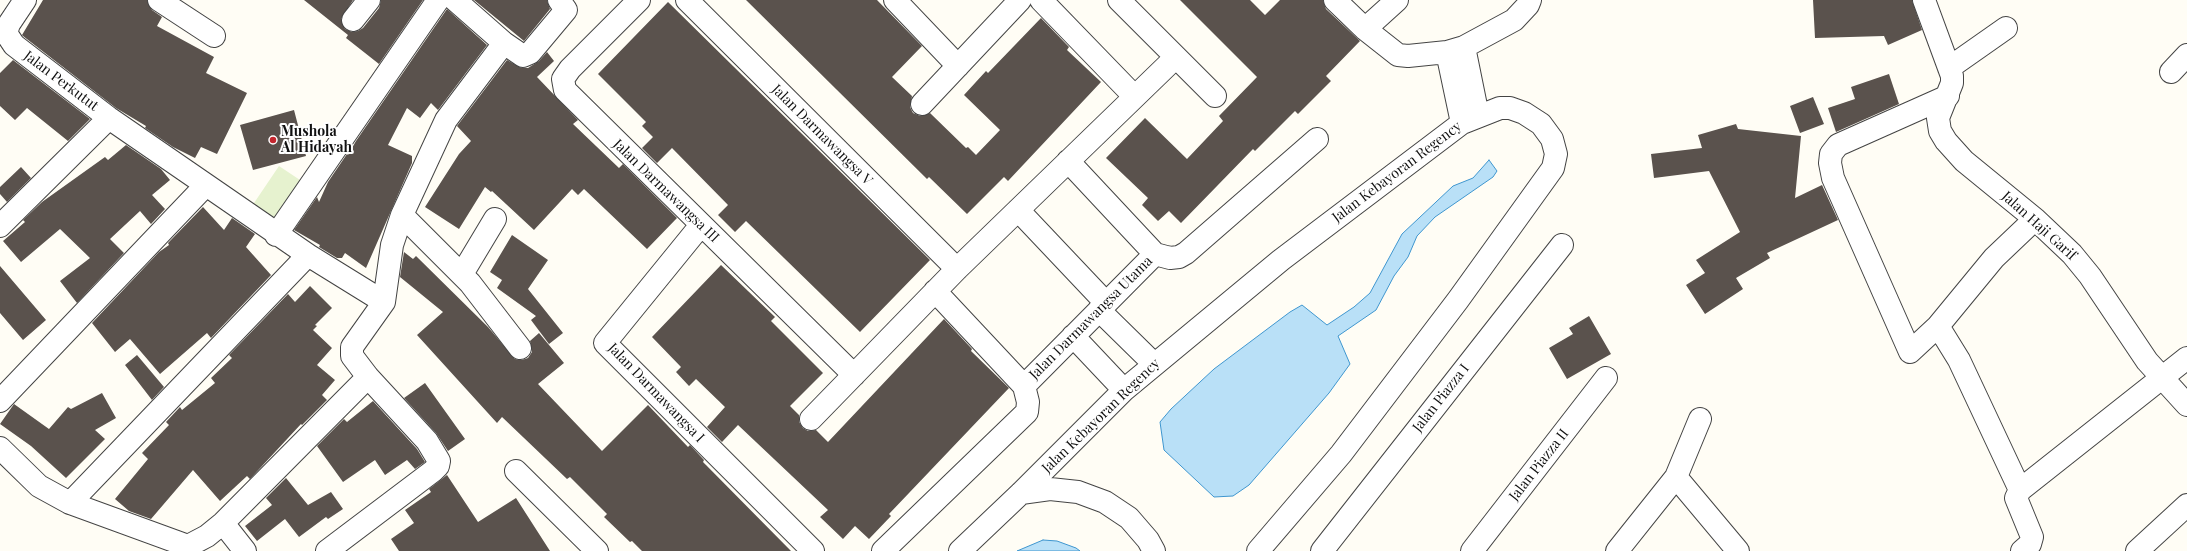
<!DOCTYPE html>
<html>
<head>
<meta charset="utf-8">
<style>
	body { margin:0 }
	canvas { display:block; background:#fffdf5 }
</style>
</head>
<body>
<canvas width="2187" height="551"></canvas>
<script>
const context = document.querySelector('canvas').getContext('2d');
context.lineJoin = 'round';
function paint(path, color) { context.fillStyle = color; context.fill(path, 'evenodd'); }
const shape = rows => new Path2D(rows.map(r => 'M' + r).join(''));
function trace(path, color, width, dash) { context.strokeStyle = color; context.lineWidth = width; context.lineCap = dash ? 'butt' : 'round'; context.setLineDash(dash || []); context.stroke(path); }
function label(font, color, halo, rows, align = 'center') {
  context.font = font + ' "Playfair Display",serif'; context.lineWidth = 4; context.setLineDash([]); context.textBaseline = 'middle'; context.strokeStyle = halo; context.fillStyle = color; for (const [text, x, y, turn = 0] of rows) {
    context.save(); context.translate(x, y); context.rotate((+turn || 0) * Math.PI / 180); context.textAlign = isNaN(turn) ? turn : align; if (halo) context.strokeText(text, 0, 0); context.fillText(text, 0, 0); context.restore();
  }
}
paint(shape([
	[279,166,300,180,274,220,252,206]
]), '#e6f2cf');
const water = shape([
	[1489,160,1497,171,1493,177,1435,217,1417,236,1408,257,1394,276,1376,310,1338,336,1350,364,1329,393,1249,485,1233,496,1214,497,1164,450,1160,422,1171,409,1214,369,1290,312,1302,305,1327,325,1354,307,1370,293,1402,234,1453,186,1473,178,1489,160],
	[1043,540,1057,541,1076,548,1080,551,1017,551,1043,540]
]);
paint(water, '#b9e0f7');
trace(water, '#3f96cf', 1);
paint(shape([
	[43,0,147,0,152,10,162,17,157,26,214,57,206,73,247,93,217,154,201,147,195,158,173,147,145,128,146,126,116,108,23,36,22,35],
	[304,0,353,0,341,19,345,29,352,32,358,31,363,28,379,8,381,0,423,0,379,64,346,38,348,35],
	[474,0,547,0,550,9,524,41],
	[746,0,877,0,922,46,892,77,912,96,910,107,913,113,920,116,930,113,966,148,968,147,976,155,1000,130,964,95,986,71,988,73,1041,18,1069,47,1067,50,1101,82,1008,181,1004,177,967,214,929,177,927,179],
	[1180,0,1250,0,1265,15,1280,0,1323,0,1326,9,1360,41,1326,76,1331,81,1298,114,1295,111,1255,151,1253,149,1181,223,1169,211,1158,221,1142,205,1148,198,1106,158,1145,118,1187,159,1223,121,1219,116,1257,77],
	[1813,0,1912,0,1922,30,1888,45,1884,36,1815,38],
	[668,2,930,260,860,332,746,221,735,232,718,215,728,205,672,148,657,163,642,148,653,137,642,126,646,122,598,74],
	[447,9,487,45,438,110,431,103,420,118,407,108,388,145,412,156,412,163,366,268,345,253,342,258,337,258,319,247,320,245,294,230,317,197,319,202,328,182,347,154,348,155,356,141],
	[547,52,554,61,537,77,578,120,573,124,619,168,623,164,677,218,647,249,584,189,578,195,572,189,534,230,492,191,491,192,485,187,459,229,425,207,459,154,471,141,457,126,507,60,521,68,528,68,539,61],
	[13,60,90,119,68,141,27,108,15,120,0,106,0,73],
	[1889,74,1899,104,1836,132,1828,108,1855,99,1851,87],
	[1813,97,1824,124,1800,133,1790,106],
	[294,110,306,156,253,170,240,125],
	[1736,124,1738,129,1801,136,1795,198,1822,185,1838,220,1767,253,1770,258,1736,278,1743,289,1705,314,1686,285,1705,273,1696,260,1740,232,1709,171,1654,178,1651,154,1702,148,1698,135],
	[126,145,161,169,170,180,152,195,165,209,151,224,140,211,110,239,124,253,77,303,60,281,90,258,60,229,21,262,3,241,25,222,23,220,42,202,105,157,108,160],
	[21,167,31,178,7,202,0,194,0,187],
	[203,207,224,230,232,218,255,234,246,247,271,275,211,338,207,333,160,374,130,339,115,352,92,323,159,252,169,245,168,243],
	[512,235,548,260,528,289,563,333,549,344,531,320,536,316,497,288,502,280,490,272],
	[404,252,413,259,416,256,488,327,515,359,522,360,528,358,532,352,530,341,539,333,564,363,538,384,602,451,648,405,688,447,690,445,704,460,703,462,706,465,791,551,642,551,632,541,630,542,604,517,607,514,570,477,567,479,502,417,497,423,417,335,443,312,400,277],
	[721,265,775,317,771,321,823,373,790,406,799,415,799,422,803,428,808,431,816,430,828,442,944,319,972,349,971,351,1009,388,889,514,891,516,869,539,855,526,843,539,820,517,828,510,738,425,722,442,707,427,725,407,696,379,689,386,676,372,681,367,652,337],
	[0,266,46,320,23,340,0,313],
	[310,286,332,308,315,325,317,326,313,330,332,348,317,365,335,380,322,395,327,400,302,425,301,424,250,479,247,476,220,501,193,470,151,519,129,511,115,499,148,459,142,453,169,425,166,422,180,407,182,410,215,383,211,378,232,358,229,355,288,294,295,302],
	[1589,316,1611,354,1567,379,1549,348,1573,334,1569,328],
	[137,355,164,387,150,402,152,400,125,365],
	[425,383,465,439,448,451,436,433,404,398],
	[102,393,116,418,95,430,105,439,66,478,31,446,0,424,14,404,49,429,68,407,71,409],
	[373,401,417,449,425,462,415,469,407,460,385,475,375,460,343,482,317,446,344,419,347,422],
	[447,475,478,522,516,498,550,551,399,551,391,539,414,523,405,510,431,492,429,489],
	[286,478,308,505,331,492,343,509,328,519,326,517,299,537,285,519,257,541,245,526,272,505,266,498]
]), '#5a524d');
const minor = shape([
	[25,0,9,24,6,33,14,45,109,118,308,255,70,503],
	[159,0,214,36],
	[455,0,504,43,523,56,530,53,566,10,559,0],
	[639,0,570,69,563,79,565,90,854,375],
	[687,0,957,269],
	[895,0,958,66],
	[1041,0,1134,96],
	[1119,0,1215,96],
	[1335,0,1365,29,1398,55,1408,56,1447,52,1464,47,1514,20,1528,5,1530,0],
	[1924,0,1952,76,1952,83,1938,118,1940,131,1946,141,1964,161,2035,219,2072,254,2090,276,2147,361,2187,405],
	[353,20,369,0],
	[1365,29,1397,0],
	[1464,47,1478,116],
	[1447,52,1462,123],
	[1949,68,2006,28],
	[2171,72,2187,55],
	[1948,96,1838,145,1831,154,1830,163,1833,178,1910,352,1938,326,1959,360,2020,490],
	[922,104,1020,0],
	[1068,161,1155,254],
	[1018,210,1106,303],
	[402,215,446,120,504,43],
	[701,225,605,343,813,551],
	[0,226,109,118],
	[276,235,438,0],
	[1155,254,1170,258,1179,257,1186,253,1317,139],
	[308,255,384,302,352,347,352,356,368,377,427,441,439,461,438,466,433,471,327,551],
	[462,274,495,219],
	[384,302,392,245,402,215,470,283,520,348],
	[1099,310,1154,364],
	[1938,326,1994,258,2035,219],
	[1073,336,1124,390],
	[1024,386,1155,254],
	[0,401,205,186],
	[811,419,957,269,1176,57],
	[0,448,39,486,70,503,188,546,207,536,223,523,368,377],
	[516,471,597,551],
	[1676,477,1738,551],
	[1021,493,1050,489,1078,492,1105,502,1129,518,1148,540,1154,551],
	[223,523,245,551],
	[883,551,1027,412,1028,402,1024,386,935,291],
	[960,551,1021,493,1124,390,1281,260,1462,123,1500,108,1510,108,1524,113,1541,124,1552,139,1556,154,1553,168,1458,300,1341,454,1258,551],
	[1322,551,1562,245],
	[1472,551,1606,378],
	[1617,551,1676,477,1700,419],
	[2022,551,2030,544,2032,537,2016,498,2020,490,2187,358],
	[2137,551,2187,505]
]);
trace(minor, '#444', 24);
trace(minor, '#fff', 22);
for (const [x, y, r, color] of [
	[273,140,4,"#c4262e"]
]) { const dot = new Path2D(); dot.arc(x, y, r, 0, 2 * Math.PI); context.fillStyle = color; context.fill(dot); trace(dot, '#fff', 1.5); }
label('14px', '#111', '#fff', [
	["Jalan Perkutut",61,81,37],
	["Jalan Darmawangsa V",822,135,45],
	["Jalan Kebayoran Regency",1397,172,-37],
	["Jalan Darmawangsa III",666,191,44],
	["Jalan Haji Garif",2039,226,42],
	["Jalan Darmawangsa Utama",1091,318,-45],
	["Jalan Darmawangsa I",656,393,46],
	["Jalan Piazza I",1441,398,-52],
	["Jalan Kebayoran Regency",1101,416,-44],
	["Jalan Piazza II",1539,465,-52]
]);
label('bold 14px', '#111', '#fff', [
	["Mushola",281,132],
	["Al Hidayah",281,148]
], 'left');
</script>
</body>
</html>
